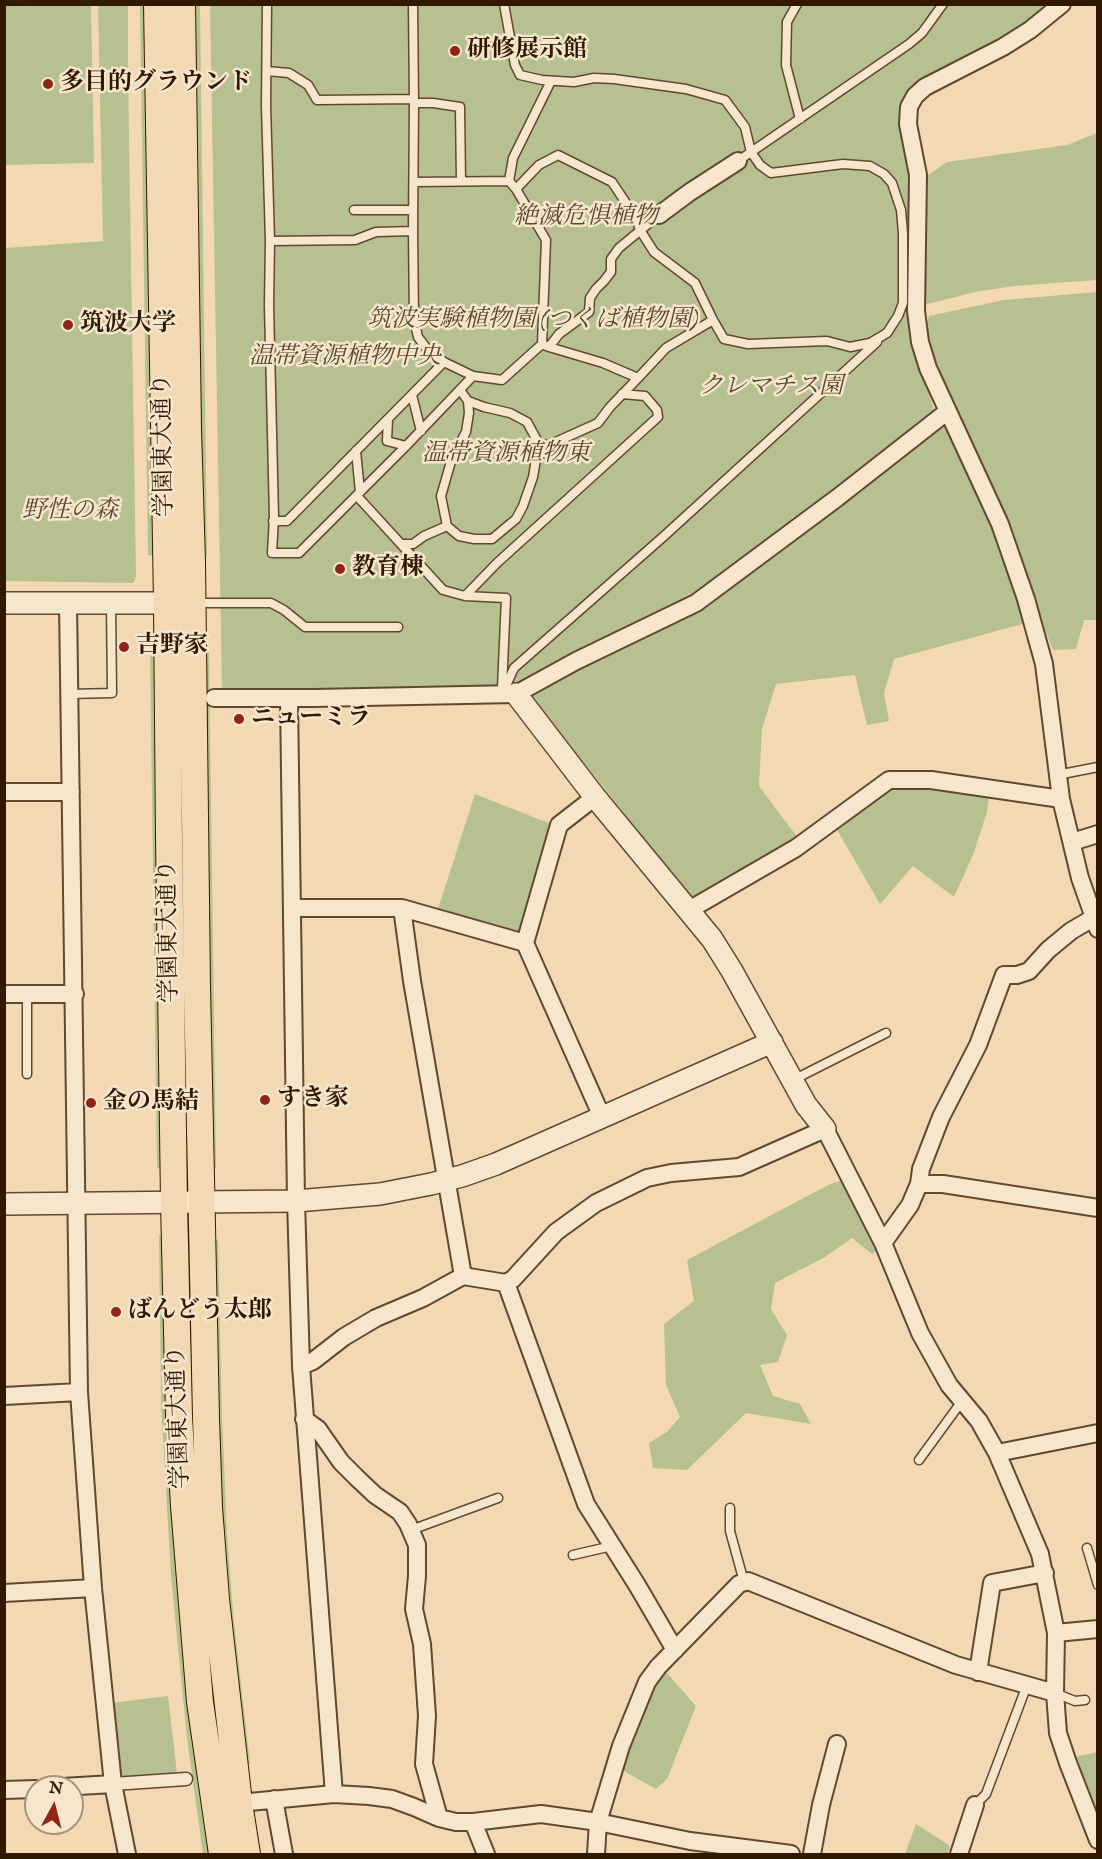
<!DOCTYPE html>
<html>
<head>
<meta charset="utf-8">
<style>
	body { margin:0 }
	#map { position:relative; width:1102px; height:1859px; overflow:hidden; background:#f2d9b4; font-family:"IM FELL English",serif }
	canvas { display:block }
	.frame { position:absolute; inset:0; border:6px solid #311801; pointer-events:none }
	.north { position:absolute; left:24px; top:1775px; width:60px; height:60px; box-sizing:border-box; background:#f7e6ce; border:2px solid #a8947c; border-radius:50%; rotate:7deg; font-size:16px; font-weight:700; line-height:24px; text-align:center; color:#311801 }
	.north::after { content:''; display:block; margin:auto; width:21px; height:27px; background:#8f2418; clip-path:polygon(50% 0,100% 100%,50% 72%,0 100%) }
</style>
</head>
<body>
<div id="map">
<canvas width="1102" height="1859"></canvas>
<div class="frame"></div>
<div class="north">N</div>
</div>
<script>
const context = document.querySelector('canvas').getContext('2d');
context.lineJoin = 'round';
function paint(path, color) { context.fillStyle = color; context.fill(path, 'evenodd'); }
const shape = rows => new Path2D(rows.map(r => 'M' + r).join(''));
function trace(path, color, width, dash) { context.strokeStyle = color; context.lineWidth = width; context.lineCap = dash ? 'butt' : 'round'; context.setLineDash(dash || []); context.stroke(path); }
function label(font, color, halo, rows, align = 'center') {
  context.font = font + ' "IM FELL English","Noto Serif JP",serif'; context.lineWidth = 5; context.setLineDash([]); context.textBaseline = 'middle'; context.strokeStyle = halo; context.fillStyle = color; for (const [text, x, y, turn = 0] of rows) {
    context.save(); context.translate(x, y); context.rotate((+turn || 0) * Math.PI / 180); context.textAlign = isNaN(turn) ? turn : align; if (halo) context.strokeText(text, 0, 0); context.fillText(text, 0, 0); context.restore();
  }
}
paint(shape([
	[4,5,91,5,94,163,5,165],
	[98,5,128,5,128,72,136,577,133,583,5,581,5,248,103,241],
	[140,5,147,5,156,556,148,555],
	[192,5,200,5,207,556,200,556],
	[210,5,1051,5,1033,19,904,101,913,195,908,318,912,341,935,413,691,599,506,688,222,689],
	[1097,133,1097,280,1014,286,975,292,928,304,924,303,927,198,924,178,947,162,1067,145],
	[1097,292,1097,620,1084,620,1076,649,1053,650,929,344,927,323,929,316,1004,300],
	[947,426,993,524,1026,623,894,659,884,693,889,721,867,725,855,675,776,684,762,729,759,786,798,838,699,897,691,898,602,785,531,699,532,693,701,610,940,427],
	[150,650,157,650,164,1168,157,1168],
	[201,651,209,651,216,1168,209,1167],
	[934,783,989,796,987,812,973,855,954,897,913,866,880,904,836,828,891,784],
	[475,794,551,824,523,928,515,932,438,909],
	[844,1180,878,1250,872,1254,852,1238,825,1257,775,1283,771,1309,787,1335,778,1362,760,1365,773,1396,800,1404,811,1424,746,1413,687,1470,653,1468,649,1443,667,1432,680,1417,666,1385,664,1324,694,1301,687,1260,830,1184],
	[159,1235,166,1235,211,1854,203,1854,187,1738,171,1576,161,1402],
	[210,1240,218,1240,222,1415,227,1536,234,1622,250,1764,243,1765,227,1623],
	[662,1672,667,1673,696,1706,667,1779,656,1789,622,1770,652,1687],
	[168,1696,177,1773,119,1780,111,1703],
	[1097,1752,1098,1752,1097,1816,1075,1757],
	[916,1824,950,1846,947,1854,905,1854]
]), '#b7c090');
const service = shape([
	[267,4,266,106,270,241,269,305,274,517,272,553,299,553,406,446,473,376],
	[504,4,515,65,520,75,542,80,574,82,594,78,614,79,686,89,725,100,745,127,751,152,760,165,771,173,843,164,870,166,884,174,892,183,901,210,903,233,903,303,898,316,887,333,870,343,850,347,827,341,748,344,724,339,713,320,695,283,654,252,640,230,636,218,612,182,558,155,539,165,516,189],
	[797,4,787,22,786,65,800,119],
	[267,71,289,73,308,85,317,100,414,99],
	[414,103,433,103,460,107,461,181],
	[738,161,909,44,922,33,943,4],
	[509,181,513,158,551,81],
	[414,182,509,181,516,189,546,240,542,344],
	[354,210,413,210],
	[413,231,414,103,413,4],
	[270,241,355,240,376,232,413,231,414,319,418,337,427,349,444,362],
	[638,378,666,348,713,320],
	[460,390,468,401,484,407,510,413,527,422,539,444],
	[412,395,421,431],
	[468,401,469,413,466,432,452,458,441,496,447,526,459,536,474,539,492,539,516,519,523,506,533,477,536,459,541,454,539,444,549,445,598,423,610,407,638,378,603,363,549,347,559,334,589,312,590,298,596,289,604,281,611,272,611,259,619,248,659,215],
	[388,419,387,441,406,446],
	[356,451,360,492],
	[357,496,443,590,465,596,506,598,502,688],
	[273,521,287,521,444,362,473,376,502,380,542,344,549,347],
	[401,544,413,544,424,536,447,526],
	[465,596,497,563,658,417,657,410,645,396,622,394],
	[195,603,271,603,284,610,305,627,398,627],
	[70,694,112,693,111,604],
	[502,695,514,668,663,537,877,342],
	[1057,775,1098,767],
	[27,1074,27,995],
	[793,1080,886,1033],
	[919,1460,962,1401],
	[730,1508,730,1531,744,1582],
	[411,1530,498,1498],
	[1087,1548,1098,1585],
	[573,1555,612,1546],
	[1055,1693,1075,1701,1085,1700],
	[975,1805,986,1794,1027,1685]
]);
const pedestrian = shape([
	[113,1784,186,1779]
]);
const minor = shape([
	[1062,4,1030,30,1003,47,925,87,915,96,909,107,908,124,918,175,916,311,920,342,928,368,1000,524,1026,599,1044,664,1061,799,1080,878,1098,929],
	[659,215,690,192,738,161],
	[68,603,79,1392,93,1588,113,1784,127,1854],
	[214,698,314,698,516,694,576,661,696,603,837,498,948,411],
	[289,699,296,1201,301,1366,334,1794],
	[4,792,71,792],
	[595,797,559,825,525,943,602,1117],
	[1072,842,1098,834],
	[292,908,402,908,525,943],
	[402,908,412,981,463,1276],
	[689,910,796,848,889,780,931,780,1061,799],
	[4,994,75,994],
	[919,1184,943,1184,1098,1208],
	[883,1243,910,1205,919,1184,921,1169,941,1117,978,1045,1004,975,1017,975,1029,971,1048,950,1071,931,1093,918],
	[506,1283,586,1504,637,1585,675,1650],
	[301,1366,313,1361,344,1337,376,1318,423,1298,463,1276,506,1283,513,1279,556,1232,596,1203,647,1178,671,1173,739,1167,825,1129,883,1243,920,1333,949,1385,979,1421,997,1453,1040,1554,1056,1633,1055,1693,1058,1733,1068,1763,1098,1840],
	[4,1396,79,1392],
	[304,1419,318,1429,341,1462,357,1478,375,1495,400,1512,408,1524,417,1545,417,1576,414,1609,422,1644,427,1716,424,1764,439,1818],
	[997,1453,1098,1433],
	[4,1593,93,1588],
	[1056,1633,1098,1629],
	[978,1672,992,1583,1045,1573],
	[62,1787,113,1784],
	[4,1790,36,1789],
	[274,1799,284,1854],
	[239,1803,334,1794,369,1796,392,1799,414,1807,439,1818,456,1822,473,1822,541,1814,598,1822,690,1841,791,1854],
	[473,1822,486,1854],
	[596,1854,598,1822,621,1746,647,1682,658,1667,739,1584,748,1581,956,1665,1055,1693],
	[812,1854,821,1805,837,1744],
	[959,1854,975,1805]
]);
const tertiary = shape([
	[4,603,181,603],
	[516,694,595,797,712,939,732,971,806,1105,825,1129],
	[4,1204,296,1201,380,1194,431,1184,462,1176,496,1164,772,1042]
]);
const primary = shape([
	[157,4,167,603,169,839,174,1202,179,1416,184,1506,200,1702,222,1854],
	[182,4,188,429,192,561,197,986,206,1418,209,1507,216,1599,239,1803,247,1854]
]);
trace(service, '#61482e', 11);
trace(pedestrian, '#61482e', 15);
trace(minor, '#61482e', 20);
trace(tertiary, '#61482e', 24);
trace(primary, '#311801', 28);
trace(service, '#f7e6ce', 8);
trace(pedestrian, '#f7e6ce', 12);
trace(minor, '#f7e6ce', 16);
trace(tertiary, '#f7e6ce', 21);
trace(primary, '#f2d9b4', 26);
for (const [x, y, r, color] of [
	[455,51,6,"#8f2418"],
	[48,84,6,"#8f2418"],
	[68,325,6,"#8f2418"],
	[340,569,6,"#8f2418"],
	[124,647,6,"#8f2418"],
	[239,719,6,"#8f2418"],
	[265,1100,6,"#8f2418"],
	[91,1103,6,"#8f2418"],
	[116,1312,6,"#8f2418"]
]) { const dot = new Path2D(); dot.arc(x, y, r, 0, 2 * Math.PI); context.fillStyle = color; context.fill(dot); trace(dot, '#f7e6ce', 2); }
label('bold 24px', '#311801', '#f7e6ce', [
	["研修展示館",467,51],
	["多目的グラウンド",60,84],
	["筑波大学",80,325],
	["教育棟",352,569],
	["吉野家",136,647],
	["ニューミラ",251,719],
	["すき家",277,1100],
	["金の馬結",103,1103],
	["ばんどう太郎",128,1312]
], 'left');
label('italic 24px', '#594a2c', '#f7e6ce', [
	["絶滅危惧植物",586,218],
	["筑波実験植物園 (つくば植物園)",533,321],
	["温帯資源植物中央",345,358],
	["クレマチス園",771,388],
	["温帯資源植物東",506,455],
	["野性の森",70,512]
]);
label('24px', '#311801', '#f7e6ce', [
	["学園東大通り",165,445,-91],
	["学園東大通り",170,931,-91],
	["学園東大通り",180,1417,-92]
]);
</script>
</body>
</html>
